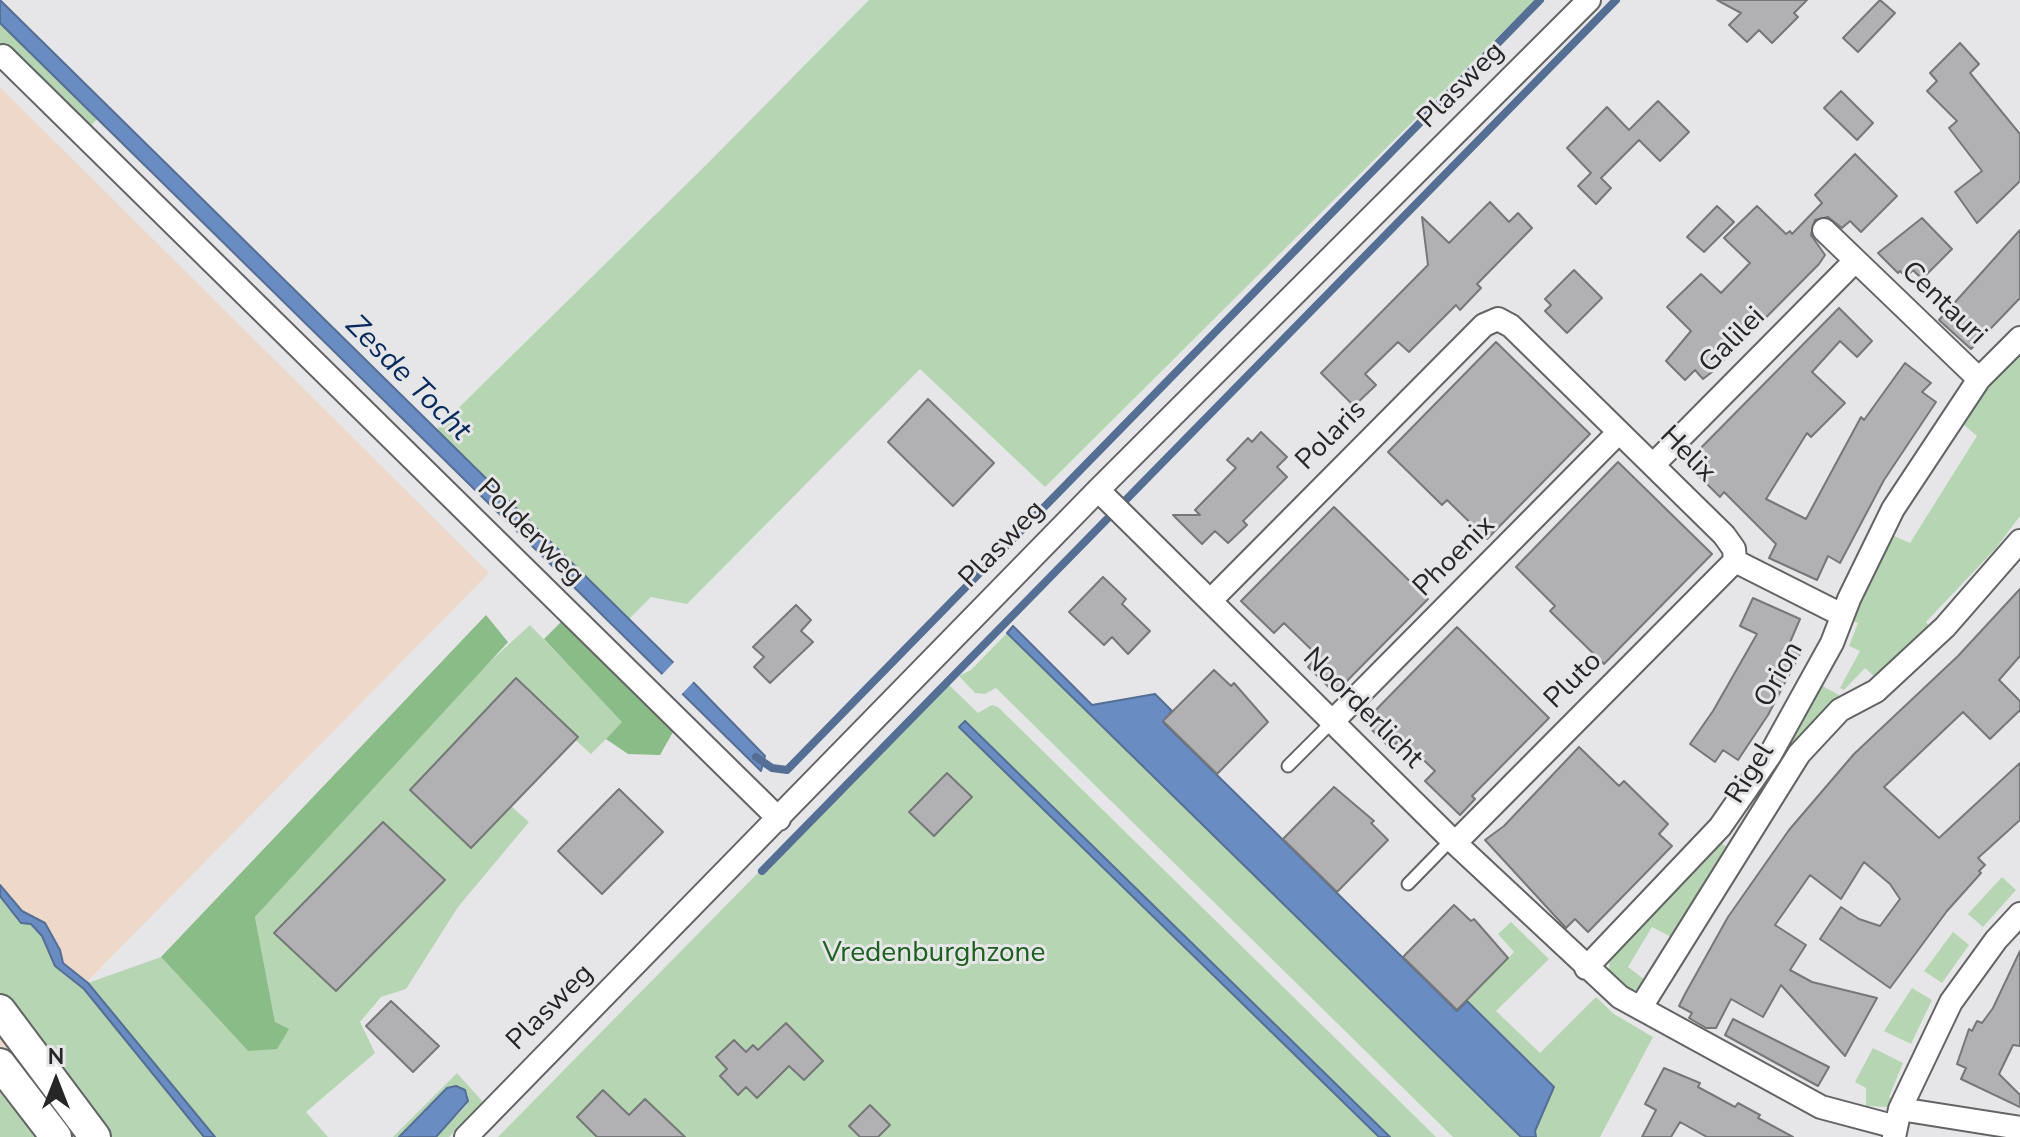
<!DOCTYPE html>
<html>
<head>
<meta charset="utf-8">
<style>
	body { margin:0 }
	#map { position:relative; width:2020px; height:1137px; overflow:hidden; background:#e6e6e8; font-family:"Nunito Sans",sans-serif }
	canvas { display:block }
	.north { position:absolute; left:16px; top:1041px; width:80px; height:80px; -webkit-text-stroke:6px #e6e6e8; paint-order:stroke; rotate:0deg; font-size:22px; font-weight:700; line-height:32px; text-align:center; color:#262627 }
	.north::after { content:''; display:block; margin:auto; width:28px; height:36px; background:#262627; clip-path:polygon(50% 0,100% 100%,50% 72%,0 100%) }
</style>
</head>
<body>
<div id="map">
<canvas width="2020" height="1137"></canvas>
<div class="north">N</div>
</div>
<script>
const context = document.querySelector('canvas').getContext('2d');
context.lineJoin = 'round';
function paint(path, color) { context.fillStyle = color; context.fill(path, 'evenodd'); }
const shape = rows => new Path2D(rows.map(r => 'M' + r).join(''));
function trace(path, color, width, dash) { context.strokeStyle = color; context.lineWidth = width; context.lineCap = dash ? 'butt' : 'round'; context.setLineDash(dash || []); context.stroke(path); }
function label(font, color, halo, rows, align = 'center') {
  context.font = font + ' "Nunito Sans",sans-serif'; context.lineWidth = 6; context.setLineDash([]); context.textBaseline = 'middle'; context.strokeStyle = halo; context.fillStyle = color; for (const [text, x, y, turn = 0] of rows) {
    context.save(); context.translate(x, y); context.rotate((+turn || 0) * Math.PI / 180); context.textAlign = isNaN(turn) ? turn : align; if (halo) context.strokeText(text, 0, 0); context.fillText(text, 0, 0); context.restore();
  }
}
paint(shape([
	[0,87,489,573,0,1070]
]), '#edd8ca');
paint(shape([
	[869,0,1535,0,1045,487,920,369,687,604,651,597,628,620,436,430,707,164],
	[0,23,97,119,88,130,0,43],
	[2020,352,2020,516,1996,548,1926,622,1931,628,1876,678,1865,668,1844,690,1840,688,1860,651,1849,646,1858,623,1850,620,1892,535,1910,543,1977,436,1962,423,1979,396],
	[530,625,623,722,591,754,552,719,487,785,529,822,458,907,406,989,381,997,360,1022,375,1053,306,1112,328,1137,215,1137,88,983,161,957,248,1051,275,1022,255,917,484,667],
	[1007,633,1087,712,1521,1137,1453,1137,996,688,985,694,975,693,959,676,971,670],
	[948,684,978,713,992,705,998,707,1436,1137,1390,1137,965,721,961,724,1383,1137,498,1137,932,696,935,698],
	[1821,685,1839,695,1774,769,1772,768],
	[1719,842,1726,846,1671,937,1652,927,1628,967,1645,980,1638,989,1629,991,1609,971,1610,957],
	[2002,877,2016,890,1983,927,1968,914],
	[0,896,21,923,31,924,42,936,54,966,84,989,204,1137,107,1137,0,994],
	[1511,922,1549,959,1496,1011,1540,1053,1596,997,1614,1014,1653,1037,1600,1137,1536,1137,1535,1131,1553,1086,1467,1001,1514,952,1498,934],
	[1953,932,1969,945,1942,983,1924,971],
	[1912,988,1932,1000,1911,1044,1884,1031],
	[1873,1048,1903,1063,1889,1097,1895,1100,1889,1107,1866,1106,1866,1088,1855,1082],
	[457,1073,483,1102,449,1137,436,1137,466,1106,468,1095,461,1087,447,1088,399,1137,393,1137],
	[0,1074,48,1137,0,1137]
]), '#b6d6b3');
paint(shape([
	[486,615,508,642,255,917,275,1022,289,1029,277,1049,248,1051,161,957],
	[563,620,673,732,660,755,628,754,606,739,622,722,544,639]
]), '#8abc87');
const water = shape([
	[0,0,693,682,765,756,761,771,0,23,0,0],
	[1013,626,1092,705,1155,694,1172,711,1163,722,1457,1011,1467,1001,1554,1087,1535,1131,1536,1137,1521,1137,1007,633,1013,626],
	[965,721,1390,1137,1379,1137,959,727,965,721],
	[0,885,22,911,45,923,60,950,63,963,88,983,215,1137,204,1137,84,989,55,966,42,936,31,924,21,923,0,896,0,885],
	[456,1086,465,1090,468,1101,436,1137,399,1137,447,1088,456,1086]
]);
paint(water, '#698dc3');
trace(water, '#556e94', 2);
paint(shape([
	[676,660,696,679,679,697,659,678]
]), '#e6e6e8');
trace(shape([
	[756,757,772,768,787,770,1540,0],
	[762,871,1616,0]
]), '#556e94', 8);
const building = shape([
	[1717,0,1807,0,1794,13,1798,17,1772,43,1759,30,1747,42,1729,25,1741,13,1717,0],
	[1880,0,1895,13,1858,52,1843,38,1880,0],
	[1960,43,1979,64,1970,73,2020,134,2020,181,1977,223,1955,192,1982,171,1949,128,1957,121,1927,91,1937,81,1930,73,1960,43],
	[1841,91,1873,123,1857,140,1824,108,1841,91],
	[1658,101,1689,132,1660,161,1639,140,1601,178,1611,188,1596,204,1578,186,1591,173,1567,148,1607,107,1629,130,1658,101],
	[1855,154,1897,196,1861,232,1850,221,1842,228,1828,217,1815,220,1811,235,1825,255,1819,264,1712,372,1703,379,1695,370,1685,380,1666,361,1691,331,1667,307,1701,274,1721,293,1750,263,1724,238,1757,206,1786,234,1790,231,1792,234,1822,203,1815,195,1855,154],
	[1490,202,1509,222,1518,213,1532,228,1477,284,1481,288,1460,310,1456,305,1409,352,1398,342,1365,374,1376,385,1354,406,1321,373,1428,265,1422,217,1449,243,1490,202],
	[1717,206,1734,222,1704,252,1687,237,1717,206],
	[1922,218,1952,249,1922,279,1913,270,1906,277,1900,271,1898,273,1878,253,1922,218],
	[2020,230,2020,298,1971,349,1939,320,2020,230],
	[1574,270,1602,298,1567,333,1545,311,1551,305,1545,299,1574,270],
	[1839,308,1872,341,1857,357,1840,341,1812,372,1845,403,1811,437,1807,433,1766,499,1806,519,1861,417,1864,420,1905,363,1931,383,1922,392,1936,402,1884,480,1840,563,1828,556,1817,580,1769,558,1776,544,1724,492,1720,497,1686,463,1839,308],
	[1496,342,1590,434,1487,539,1447,500,1442,505,1388,452,1496,342],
	[928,399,994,463,953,506,888,442,928,399],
	[1261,432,1287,457,1277,467,1287,477,1243,521,1247,525,1228,543,1215,531,1202,544,1173,515,1200,515,1195,510,1236,468,1227,460,1248,438,1252,442,1261,432],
	[1618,462,1712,554,1604,664,1550,611,1555,606,1516,567,1618,462],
	[1334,507,1428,599,1335,693,1308,667,1318,656,1284,623,1274,633,1241,601,1334,507],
	[1103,577,1126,599,1122,604,1150,631,1128,654,1112,637,1104,645,1069,612,1103,577],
	[2020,589,2020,656,1999,680,2020,701,2020,710,1990,739,1963,712,1884,787,1939,838,2020,763,2020,820,1978,858,1985,865,1979,871,1981,873,1947,911,1890,988,1820,939,1841,907,1859,919,1880,926,1900,899,1890,884,1864,862,1841,899,1810,875,1775,925,1806,945,1790,970,1812,982,1877,998,1845,1056,1781,985,1763,1017,1731,999,1716,1028,1706,1028,1689,1018,1692,1013,1679,1006,1685,994,1728,917,1789,830,1854,754,1958,656,2020,589],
	[1753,598,1800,619,1788,647,1800,654,1768,715,1738,760,1723,750,1715,762,1690,744,1713,711,1757,634,1740,626,1753,598],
	[796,605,811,620,801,631,813,642,770,683,754,667,764,657,753,647,796,605],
	[1457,627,1549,718,1472,796,1475,799,1460,815,1425,781,1435,771,1401,738,1391,749,1364,722,1457,627],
	[1214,670,1231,686,1234,683,1268,722,1217,774,1163,721,1214,670],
	[516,678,578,737,471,848,410,790,516,678],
	[1579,747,1619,786,1624,781,1668,824,1659,834,1672,846,1588,932,1575,919,1566,928,1485,840,1504,826,1579,747],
	[947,773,972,797,934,836,909,812,947,773],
	[1334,787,1374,821,1371,823,1388,840,1337,892,1283,839,1334,787],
	[619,789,663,832,602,894,558,851,619,789],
	[383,822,445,880,336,991,274,933,383,822],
	[1454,905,1471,921,1474,919,1508,958,1457,1010,1403,957,1454,905],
	[2020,951,2020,1046,2013,1045,1999,1074,2020,1095,2020,1107,1961,1079,1966,1068,1957,1064,1969,1029,1972,1031,1977,1021,1982,1023,1993,1008,2020,951],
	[391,1001,439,1046,413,1072,366,1026,391,1001],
	[1733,1019,1829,1067,1818,1086,1725,1035,1733,1019],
	[786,1023,823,1061,804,1080,789,1066,757,1098,746,1087,738,1095,720,1076,727,1069,716,1057,734,1040,746,1052,753,1045,758,1050,786,1023],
	[1664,1068,1700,1083,1698,1087,1735,1107,1738,1103,1760,1115,1758,1118,1793,1137,1707,1137,1680,1122,1671,1137,1642,1137,1656,1110,1645,1104,1664,1068],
	[603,1090,629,1115,645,1099,685,1137,597,1137,577,1117,603,1090],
	[870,1105,890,1125,878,1137,860,1137,849,1126,870,1105]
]);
paint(building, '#b1b1b3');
trace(building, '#767778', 2);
const lane = shape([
	[1288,766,1331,723],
	[1408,884,1451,840]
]);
const street = shape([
	[0,58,3,56,779,819],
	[1824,230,1979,379],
	[1654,464,1855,261],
	[1098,490,1455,843,1620,997,1821,1107,1896,1127],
	[1212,599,1484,325,1498,319,1511,326,1724,535,1734,549,1735,561,1842,615],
	[1331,723,1619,432],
	[1455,843,1735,561],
	[1586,968,1720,827,1770,755,1832,643,1849,599,1893,509,1979,379,2020,338],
	[1641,1007,1799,754,1840,710,1876,691,1945,627,2020,541],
	[1900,1109,2020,1128],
	[466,1137,1098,490,1589,0],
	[1894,1137,1900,1109,1951,1002,1996,940,2020,914]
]);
const secondary = shape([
	[0,1010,95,1137],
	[0,1064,56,1137]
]);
trace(lane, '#636465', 15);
trace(street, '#636465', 26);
trace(secondary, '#636465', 34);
trace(lane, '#fff', 11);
trace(street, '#fff', 22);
trace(secondary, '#fff', 30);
label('28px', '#262627', '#e6e6e8', [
	["Plasweg",1462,86,-45],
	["Centauri",1943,304,44],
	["Galilei",1733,341,-45],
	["Polaris",1332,436,-45],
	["Helix",1687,455,45],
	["Polderweg",530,533,45],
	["Plasweg",1003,545,-46],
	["Phoenix",1455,557,-45],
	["Orion",1780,675,-61],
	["Pluto",1574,681,-45],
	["Noorderlicht",1362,709,45],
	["Rigel",1751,774,-58],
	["Plasweg",551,1008,-45]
]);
label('28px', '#1b601c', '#e6e6e8', [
	["Vredenburghzone",934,954]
]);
label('italic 30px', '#072a5c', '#e6e6e8', [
	["Zesde Tocht",407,379,45]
]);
</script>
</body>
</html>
